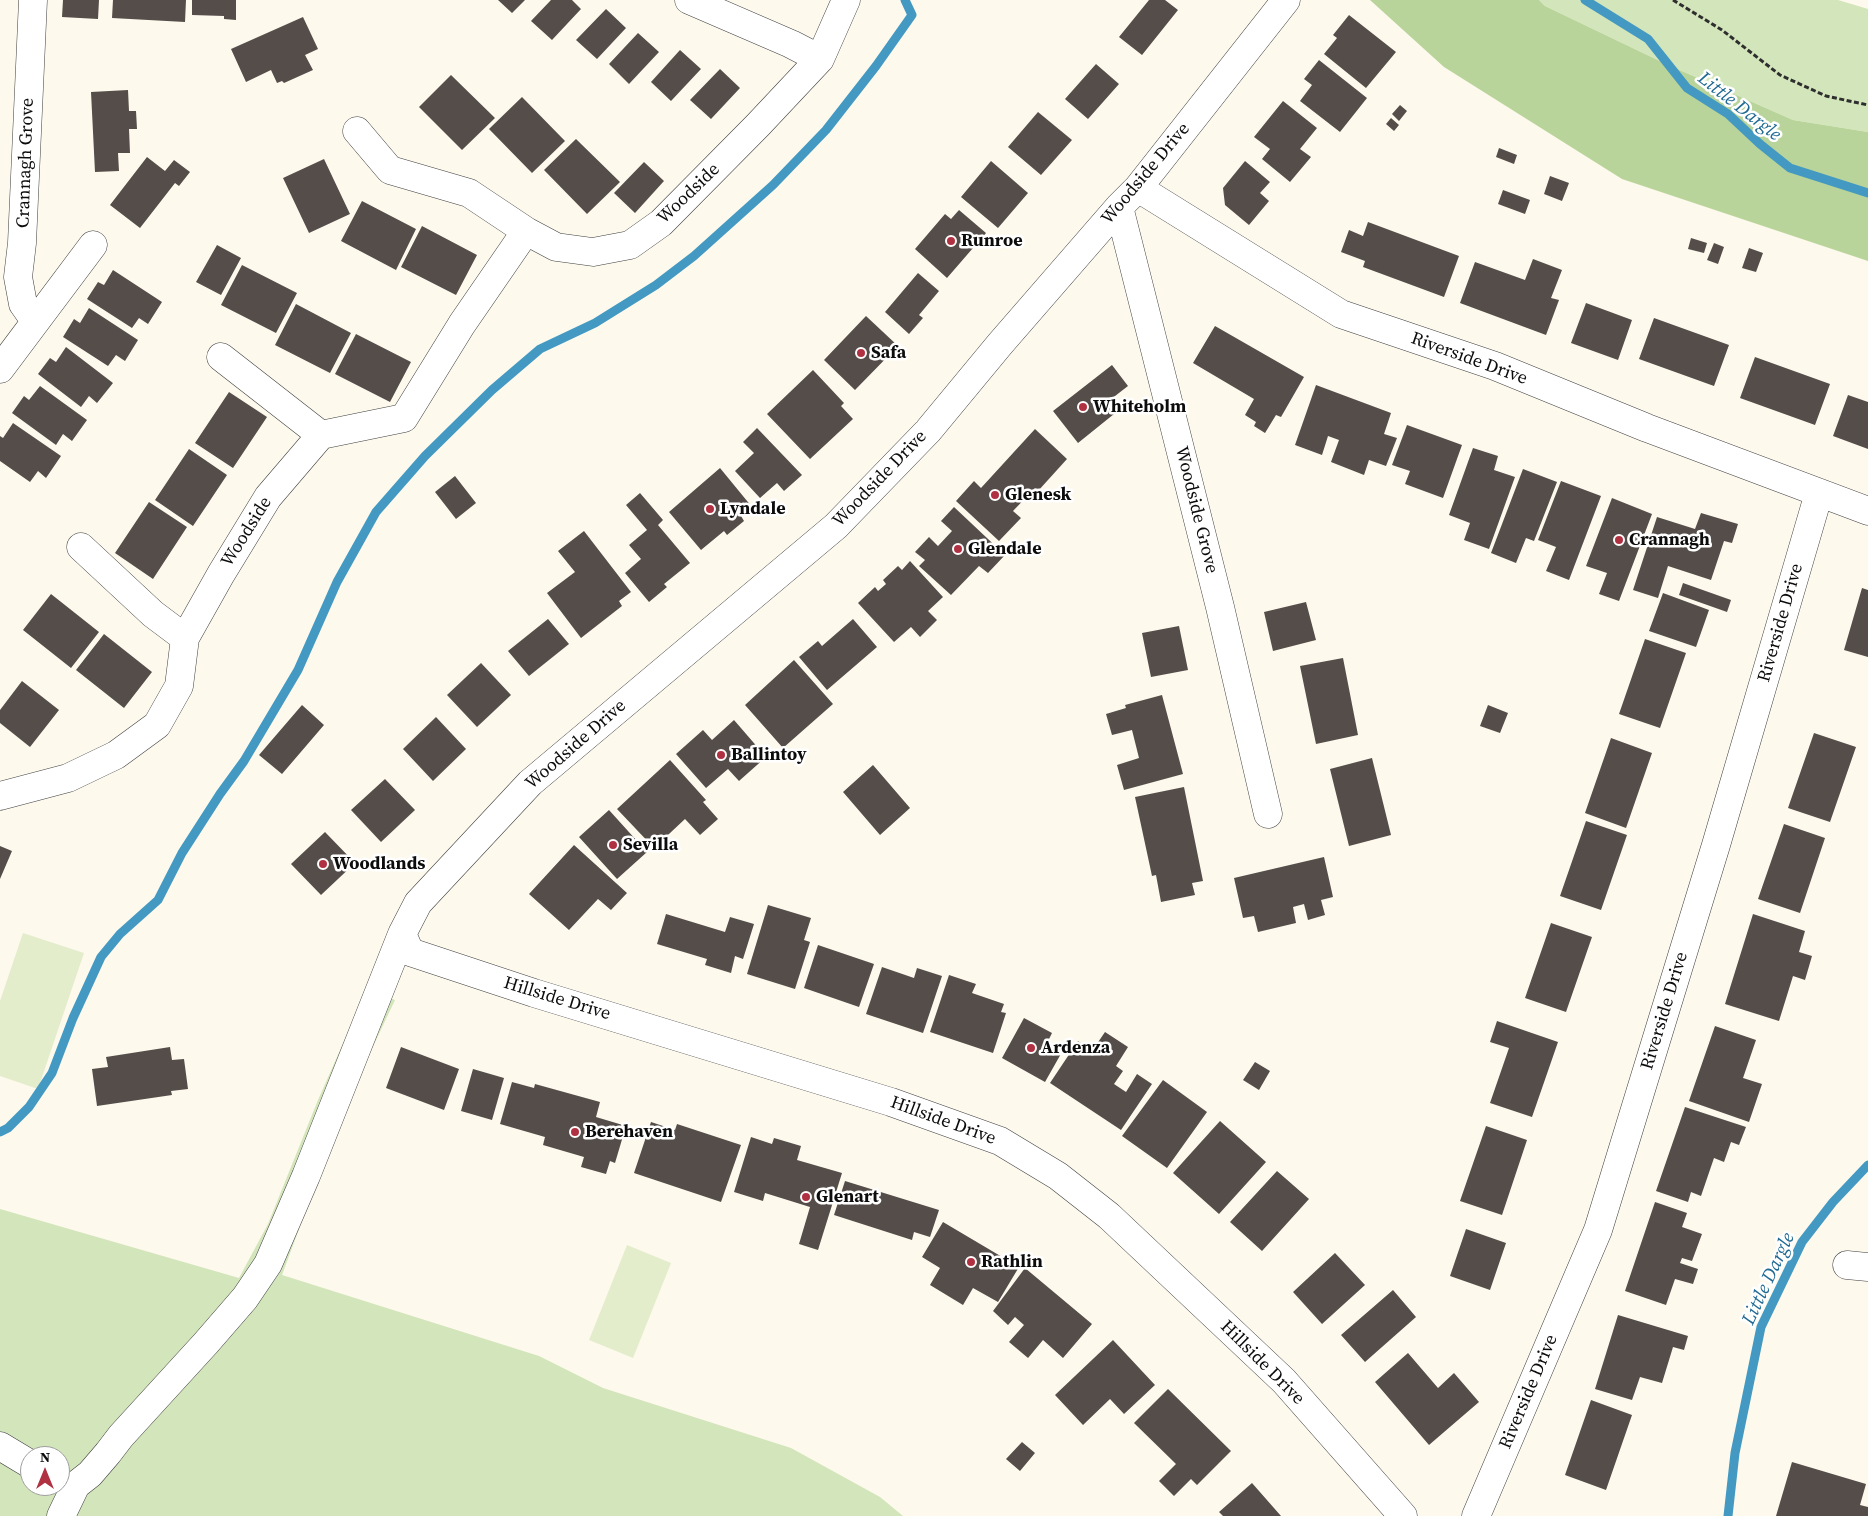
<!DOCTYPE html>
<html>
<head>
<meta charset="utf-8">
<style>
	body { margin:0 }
	#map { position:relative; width:1868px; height:1516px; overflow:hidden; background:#fdf9ed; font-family:"Source Serif 4",serif }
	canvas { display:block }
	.north { position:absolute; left:20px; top:1446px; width:50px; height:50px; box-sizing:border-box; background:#fff; border:1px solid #9e9e9e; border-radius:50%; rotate:0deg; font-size:14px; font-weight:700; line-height:20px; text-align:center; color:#0c0c0c }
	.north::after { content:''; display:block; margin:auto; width:18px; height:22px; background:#b03141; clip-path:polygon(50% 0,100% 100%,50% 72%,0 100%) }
</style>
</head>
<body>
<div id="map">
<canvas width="1868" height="1516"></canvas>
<div class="north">N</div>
</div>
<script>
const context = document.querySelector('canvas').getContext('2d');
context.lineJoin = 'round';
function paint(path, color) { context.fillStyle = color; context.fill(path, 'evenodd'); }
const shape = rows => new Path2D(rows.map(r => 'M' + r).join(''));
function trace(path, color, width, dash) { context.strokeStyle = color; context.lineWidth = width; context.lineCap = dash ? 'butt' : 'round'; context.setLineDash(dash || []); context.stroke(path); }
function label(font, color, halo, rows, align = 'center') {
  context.font = font + ' "Source Serif 4",serif'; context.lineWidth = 5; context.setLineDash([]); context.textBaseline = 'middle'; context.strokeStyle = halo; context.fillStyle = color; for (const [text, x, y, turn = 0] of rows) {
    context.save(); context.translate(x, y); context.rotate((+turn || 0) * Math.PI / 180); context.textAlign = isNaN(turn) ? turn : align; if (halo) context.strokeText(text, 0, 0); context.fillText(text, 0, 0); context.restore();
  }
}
paint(shape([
	[1539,0,1838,0,1868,9,1868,132,1793,120,1666,64,1545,6],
	[367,989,395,1000,343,1110,282,1275,539,1356,603,1388,791,1448,880,1497,903,1516,0,1516,0,1209,239,1278,268,1224,318,1100],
	[30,1456,60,1456,60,1486,30,1486]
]), '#d3e5ba');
paint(shape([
	[1370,0,1539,0,1545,6,1666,64,1793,120,1868,132,1868,261,1622,179,1444,67]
]), '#b9d49a');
paint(shape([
	[23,933,84,953,38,1089,0,1076,0,1001],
	[627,1245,671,1263,633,1358,589,1340]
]), '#e4edcb');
trace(shape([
	[1585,0,1648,39,1687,88,1728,114,1760,144,1790,168,1868,193],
	[0,1132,8,1128,29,1107,52,1073,73,1018,101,957,120,934,158,900,182,853,220,794,244,761,298,670,337,582,376,512,425,456,492,390,540,349,595,323,656,285,694,256,773,185,826,130,876,66,912,15,905,0],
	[1728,1516,1735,1453,1761,1327,1802,1242,1833,1202,1868,1165]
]), '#4399c1', 9);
paint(shape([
	[63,0,99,0,98,19,62,17],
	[113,0,186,0,185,22,112,18],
	[192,0,236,0,236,20,224,19,224,16,192,15],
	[498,0,525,0,512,13],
	[551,0,572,0,581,9,552,40,531,21],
	[1149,0,1165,0,1178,10,1142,55,1119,37],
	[606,9,626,28,597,59,576,40],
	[1349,15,1396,52,1366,88,1324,54,1337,38,1333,35],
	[303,17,318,49,305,55,313,70,284,83,282,81,277,83,271,70,246,82,231,49],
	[638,33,659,52,629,84,609,64],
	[680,50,701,69,671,101,651,82],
	[1319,60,1367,98,1340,132,1300,101,1312,85,1304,79],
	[1096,64,1119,84,1088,119,1065,99],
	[720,69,740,88,711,119,690,100],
	[451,75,495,118,462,150,419,107],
	[128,90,129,111,136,111,137,129,129,129,130,153,118,153,119,171,95,172,91,92],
	[522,97,565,141,532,173,489,129],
	[1283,101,1317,128,1300,149,1311,157,1290,182,1262,159,1270,149,1254,137],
	[1400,105,1407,111,1399,121,1392,114],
	[1038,112,1072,140,1041,175,1008,147],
	[1391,118,1399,125,1394,131,1386,124],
	[576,139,620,182,587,214,544,170],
	[1499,148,1517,155,1514,164,1496,157],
	[147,157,165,171,174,160,190,172,179,186,175,183,140,228,110,205],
	[324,159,350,214,309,233,283,178],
	[991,161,1028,193,998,228,961,197],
	[1245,161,1270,182,1260,193,1269,201,1249,225,1225,205,1223,188],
	[644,162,664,181,635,213,614,193],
	[1550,176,1569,183,1562,201,1544,194],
	[1503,190,1530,200,1525,214,1498,204],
	[362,201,416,229,396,270,341,241],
	[959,210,986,233,947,278,915,249,945,214,951,219],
	[1368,222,1459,256,1444,297,1363,267,1365,261,1341,252,1349,230,1363,236],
	[422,226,477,255,456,295,401,267],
	[1691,238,1707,243,1704,253,1688,249],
	[1714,243,1724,247,1718,264,1707,260],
	[217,245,241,258,221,295,196,282],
	[1749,248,1763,253,1756,272,1742,268],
	[1533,259,1562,270,1551,298,1559,300,1546,335,1460,303,1475,262,1525,280],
	[242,265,297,293,276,333,221,305],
	[113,270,162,302,148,324,139,318,132,328,87,299,98,282,104,285],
	[918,273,939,291,919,315,923,318,909,334,885,312],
	[1586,303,1632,320,1618,360,1571,343],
	[296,304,351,333,330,373,275,345],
	[89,308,138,340,125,361,116,355,108,366,63,337,74,319,80,323],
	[866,316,898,346,855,390,824,360],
	[1654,318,1729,345,1714,386,1639,359],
	[1215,326,1304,377,1281,417,1276,415,1265,433,1254,426,1256,422,1245,415,1254,399,1193,363],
	[356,334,411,362,390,402,335,374],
	[66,347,113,383,97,403,89,396,81,407,38,374,50,358,56,362],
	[1755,357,1830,384,1815,425,1740,398],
	[1112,365,1128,386,1106,403,1114,414,1078,443,1053,411],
	[813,370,844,403,841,406,853,419,810,459,767,414],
	[1316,385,1391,413,1384,434,1397,438,1386,466,1369,460,1364,475,1331,462,1339,440,1328,436,1322,455,1295,445],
	[40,386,87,420,72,441,63,434,56,445,12,413,24,396,29,400],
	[229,392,267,417,233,468,195,443],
	[1848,395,1868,402,1868,449,1833,436],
	[13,423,61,456,46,478,38,471,30,482,0,461,0,436,3,438],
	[1407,425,1462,445,1443,498,1405,484,1410,471,1392,465],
	[757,428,802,475,784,491,777,483,760,498,735,471,754,453,743,442],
	[1035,429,1067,459,1038,491,1035,488,1013,511,1021,518,999,541,956,501,974,481,981,488],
	[1473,448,1498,456,1494,470,1515,477,1489,549,1464,540,1470,523,1449,515],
	[189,449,227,475,193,526,155,500],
	[720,468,752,507,741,516,744,521,727,535,724,531,701,550,669,512],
	[1523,469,1557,482,1534,541,1526,538,1516,563,1491,553],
	[455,476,476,503,456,519,435,492],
	[1561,481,1601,496,1569,580,1546,571,1556,547,1538,540],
	[640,493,663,520,658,525,690,563,664,584,667,587,649,602,625,573,641,559,629,545,647,530,626,505],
	[1612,498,1652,514,1619,601,1599,594,1607,573,1586,566],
	[149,502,187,527,153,579,115,553],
	[954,507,1005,555,988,573,979,566,951,595,919,566,925,560,915,552,929,537,938,546,952,531,941,521],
	[1701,513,1738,524,1732,543,1724,541,1711,580,1668,566,1658,598,1633,590,1657,517,1695,529],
	[584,531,631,592,619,601,622,606,581,638,547,593,575,572,558,551],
	[910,561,943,597,928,611,937,620,920,637,911,627,894,642,858,603,875,587,878,591,886,584,883,580,898,566,902,570],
	[1683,583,1731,600,1727,612,1679,595],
	[1862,588,1868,590,1868,657,1844,650],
	[1663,593,1709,610,1696,647,1649,631],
	[51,594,99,632,71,668,23,630],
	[1306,602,1316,640,1273,651,1264,612],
	[548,619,569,644,529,676,508,651],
	[853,619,877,647,827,690,799,657,818,641,822,646],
	[1179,626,1188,670,1151,677,1142,633],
	[104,634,152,672,124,708,76,670],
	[1645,639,1686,653,1660,728,1619,714],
	[1343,658,1358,735,1316,744,1300,666],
	[794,660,833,704,783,748,745,705],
	[481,663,511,695,477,727,447,695],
	[22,681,59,710,30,747,0,723,0,710],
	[1162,695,1183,774,1124,790,1117,765,1139,758,1132,730,1112,735,1106,714,1126,708,1125,705],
	[302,705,324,725,282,774,259,755],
	[1488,705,1508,713,1500,733,1480,726],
	[436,717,466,749,433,781,403,749],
	[734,720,766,757,739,781,728,769,706,788,676,754,703,730,712,740],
	[1814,733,1856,747,1830,822,1788,808],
	[1611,738,1652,753,1626,828,1585,813],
	[1372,758,1391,835,1349,846,1330,769],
	[670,760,706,800,703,802,718,819,700,835,685,819,654,848,617,809],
	[873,765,910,808,880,835,843,792],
	[385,779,415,810,381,842,351,810],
	[1184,787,1203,881,1192,883,1195,895,1161,902,1156,875,1152,876,1135,797],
	[609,810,647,852,617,879,579,837],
	[1586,821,1627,835,1601,910,1560,896],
	[1784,824,1825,838,1800,913,1758,899],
	[325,832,355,863,321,895,291,864],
	[574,845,627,893,611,910,598,899,569,930,529,894],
	[0,846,12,851,0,879],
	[1324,857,1333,897,1321,900,1325,915,1308,920,1304,904,1293,907,1296,923,1258,932,1254,916,1243,918,1234,878],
	[768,905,811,918,804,940,810,942,795,989,747,974],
	[666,914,725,932,730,917,754,924,743,959,735,956,731,973,705,965,707,959,657,944],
	[1753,914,1805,931,1799,952,1812,956,1805,980,1793,976,1779,1021,1725,1004],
	[1551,923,1592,937,1566,1012,1525,998],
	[818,945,874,964,859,1007,804,988],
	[882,967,914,978,917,968,942,976,923,1033,866,1014],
	[949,975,976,984,972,993,1004,1004,1001,1012,1006,1013,993,1053,930,1032],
	[1024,1018,1052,1033,1047,1043,1062,1052,1045,1082,1002,1058],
	[1497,1021,1558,1042,1532,1117,1490,1103,1509,1048,1490,1042],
	[1715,1026,1756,1040,1743,1078,1762,1084,1749,1122,1689,1101],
	[1105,1032,1128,1047,1116,1066,1123,1071,1114,1084,1126,1092,1137,1074,1152,1084,1121,1130,1050,1083,1078,1041,1092,1051],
	[170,1047,172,1060,184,1059,188,1089,171,1091,172,1095,97,1106,92,1069,108,1067,106,1057],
	[401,1047,459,1069,444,1110,386,1088],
	[1255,1062,1270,1071,1259,1090,1243,1080],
	[473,1069,504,1078,492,1120,461,1111],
	[1163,1080,1207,1112,1167,1168,1122,1136],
	[512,1082,534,1088,535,1084,600,1102,596,1117,626,1126,615,1163,610,1161,606,1174,581,1167,584,1157,543,1145,545,1137,500,1124],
	[1685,1107,1746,1127,1739,1145,1731,1142,1724,1162,1714,1158,1701,1196,1691,1192,1688,1202,1656,1191],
	[1220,1121,1266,1162,1219,1214,1173,1173],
	[651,1122,675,1130,677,1124,741,1145,721,1202,634,1173],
	[1486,1126,1527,1140,1502,1215,1460,1201],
	[751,1137,772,1144,774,1138,801,1146,797,1160,842,1173,818,1250,799,1244,810,1207,765,1193,763,1201,734,1192],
	[1277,1171,1309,1199,1262,1251,1230,1222],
	[845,1181,939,1210,930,1237,914,1232,912,1240,834,1215],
	[1655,1202,1687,1213,1682,1227,1702,1234,1692,1261,1682,1258,1680,1263,1698,1269,1693,1284,1675,1279,1666,1305,1625,1291],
	[943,1222,1019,1267,998,1302,973,1288,963,1305,930,1285,940,1268,922,1257],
	[1466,1229,1506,1243,1490,1290,1450,1276],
	[1335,1253,1365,1285,1322,1324,1293,1292],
	[1025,1268,1092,1324,1063,1358,1043,1340,1028,1358,1009,1342,1024,1325,1015,1317,1008,1325,993,1311],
	[1393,1290,1416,1317,1365,1362,1341,1335],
	[1618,1315,1688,1336,1684,1350,1673,1347,1662,1383,1640,1377,1632,1400,1595,1389],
	[1113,1340,1155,1385,1124,1414,1110,1399,1083,1425,1055,1395],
	[1408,1353,1438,1388,1454,1373,1479,1402,1429,1445,1375,1382],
	[1168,1389,1231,1451,1197,1485,1191,1479,1174,1496,1159,1481,1176,1464,1134,1423],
	[1591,1400,1632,1415,1606,1490,1565,1475],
	[1022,1442,1035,1453,1020,1471,1006,1459],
	[1792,1462,1866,1484,1860,1505,1868,1507,1868,1516,1776,1516],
	[1252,1483,1281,1516,1223,1516,1219,1512]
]), '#544d4a');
const minor = shape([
	[33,0,22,243,18,277,23,304,35,321],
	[689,0,791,44,820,59],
	[1286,0,1138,188,1119,207,1000,344,928,431,836,526,530,783,418,903,402,934,410,952,534,993,891,1102,1000,1141,1058,1176,1109,1216,1284,1381,1403,1516],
	[357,131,390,170,469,193,526,231],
	[1138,188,1341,314,1495,366,1647,428,1868,511],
	[1119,207,1220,607,1268,814],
	[221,357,321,435],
	[0,369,93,245],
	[81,547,153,614,185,638],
	[0,796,68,778,116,755,157,725,179,686,185,638,221,574,268,497,321,435,404,418,462,324,526,231,556,247,593,252,630,245,661,223,758,125,820,59,846,0],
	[1847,1265,1868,1267],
	[0,1446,30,1464],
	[61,1516,76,1485,90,1474,108,1453,121,1436,206,1343,245,1298,268,1264,306,1176,402,934],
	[1476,1516,1598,1230,1716,845,1819,493]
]);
trace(minor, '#3f3f3f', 29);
trace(shape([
	[1673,0,1722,30,1780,75,1826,96,1868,105]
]), '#2e2e2e', 3, [5, 2.5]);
trace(minor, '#fff', 28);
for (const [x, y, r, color] of [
	[951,241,5,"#b03141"],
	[861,353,5,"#b03141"],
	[1083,407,5,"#b03141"],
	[995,495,5,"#b03141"],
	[710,509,5,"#b03141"],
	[1619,540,5,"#b03141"],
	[958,549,5,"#b03141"],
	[721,755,5,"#b03141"],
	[613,845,5,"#b03141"],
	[323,864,5,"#b03141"],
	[1031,1048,5,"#b03141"],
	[575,1132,5,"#b03141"],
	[806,1197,5,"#b03141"],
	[971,1262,5,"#b03141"]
]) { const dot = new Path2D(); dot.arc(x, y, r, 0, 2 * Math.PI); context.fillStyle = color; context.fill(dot); trace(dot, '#fff', 2); }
label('18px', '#0c0c0c', '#fff', [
	["Crannagh Grove",26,163,-88],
	["Woodside Drive",1146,174,-50],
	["Woodside",689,194,-44],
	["Riverside Drive",1469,359,20],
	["Woodside Drive",880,479,-46],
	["Woodside Grove",1196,510,76],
	["Woodside",247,532,-58],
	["Riverside Drive",1781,623,-74],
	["Woodside Drive",576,745,-41],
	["Hillside Drive",557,999,17],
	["Riverside Drive",1665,1011,-73],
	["Hillside Drive",943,1121,20],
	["Hillside Drive",1262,1363,45],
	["Riverside Drive",1529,1392,-67]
]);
label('bold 18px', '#0c0c0c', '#fff', [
	["Runroe",961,241],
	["Safa",871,353],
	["Whiteholm",1093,407],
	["Glenesk",1005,495],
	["Lyndale",720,509],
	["Crannagh",1629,540],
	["Glendale",968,549],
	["Ballintoy",731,755],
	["Sevilla",623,845],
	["Woodlands",333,864],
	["Ardenza",1041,1048],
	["Berehaven",585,1132],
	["Glenart",816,1197],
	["Rathlin",981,1262]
], 'left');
label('italic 19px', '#216a93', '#fff', [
	["Little Dargle",1739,107,38],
	["Little Dargle",1769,1279,-65]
]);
</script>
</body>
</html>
